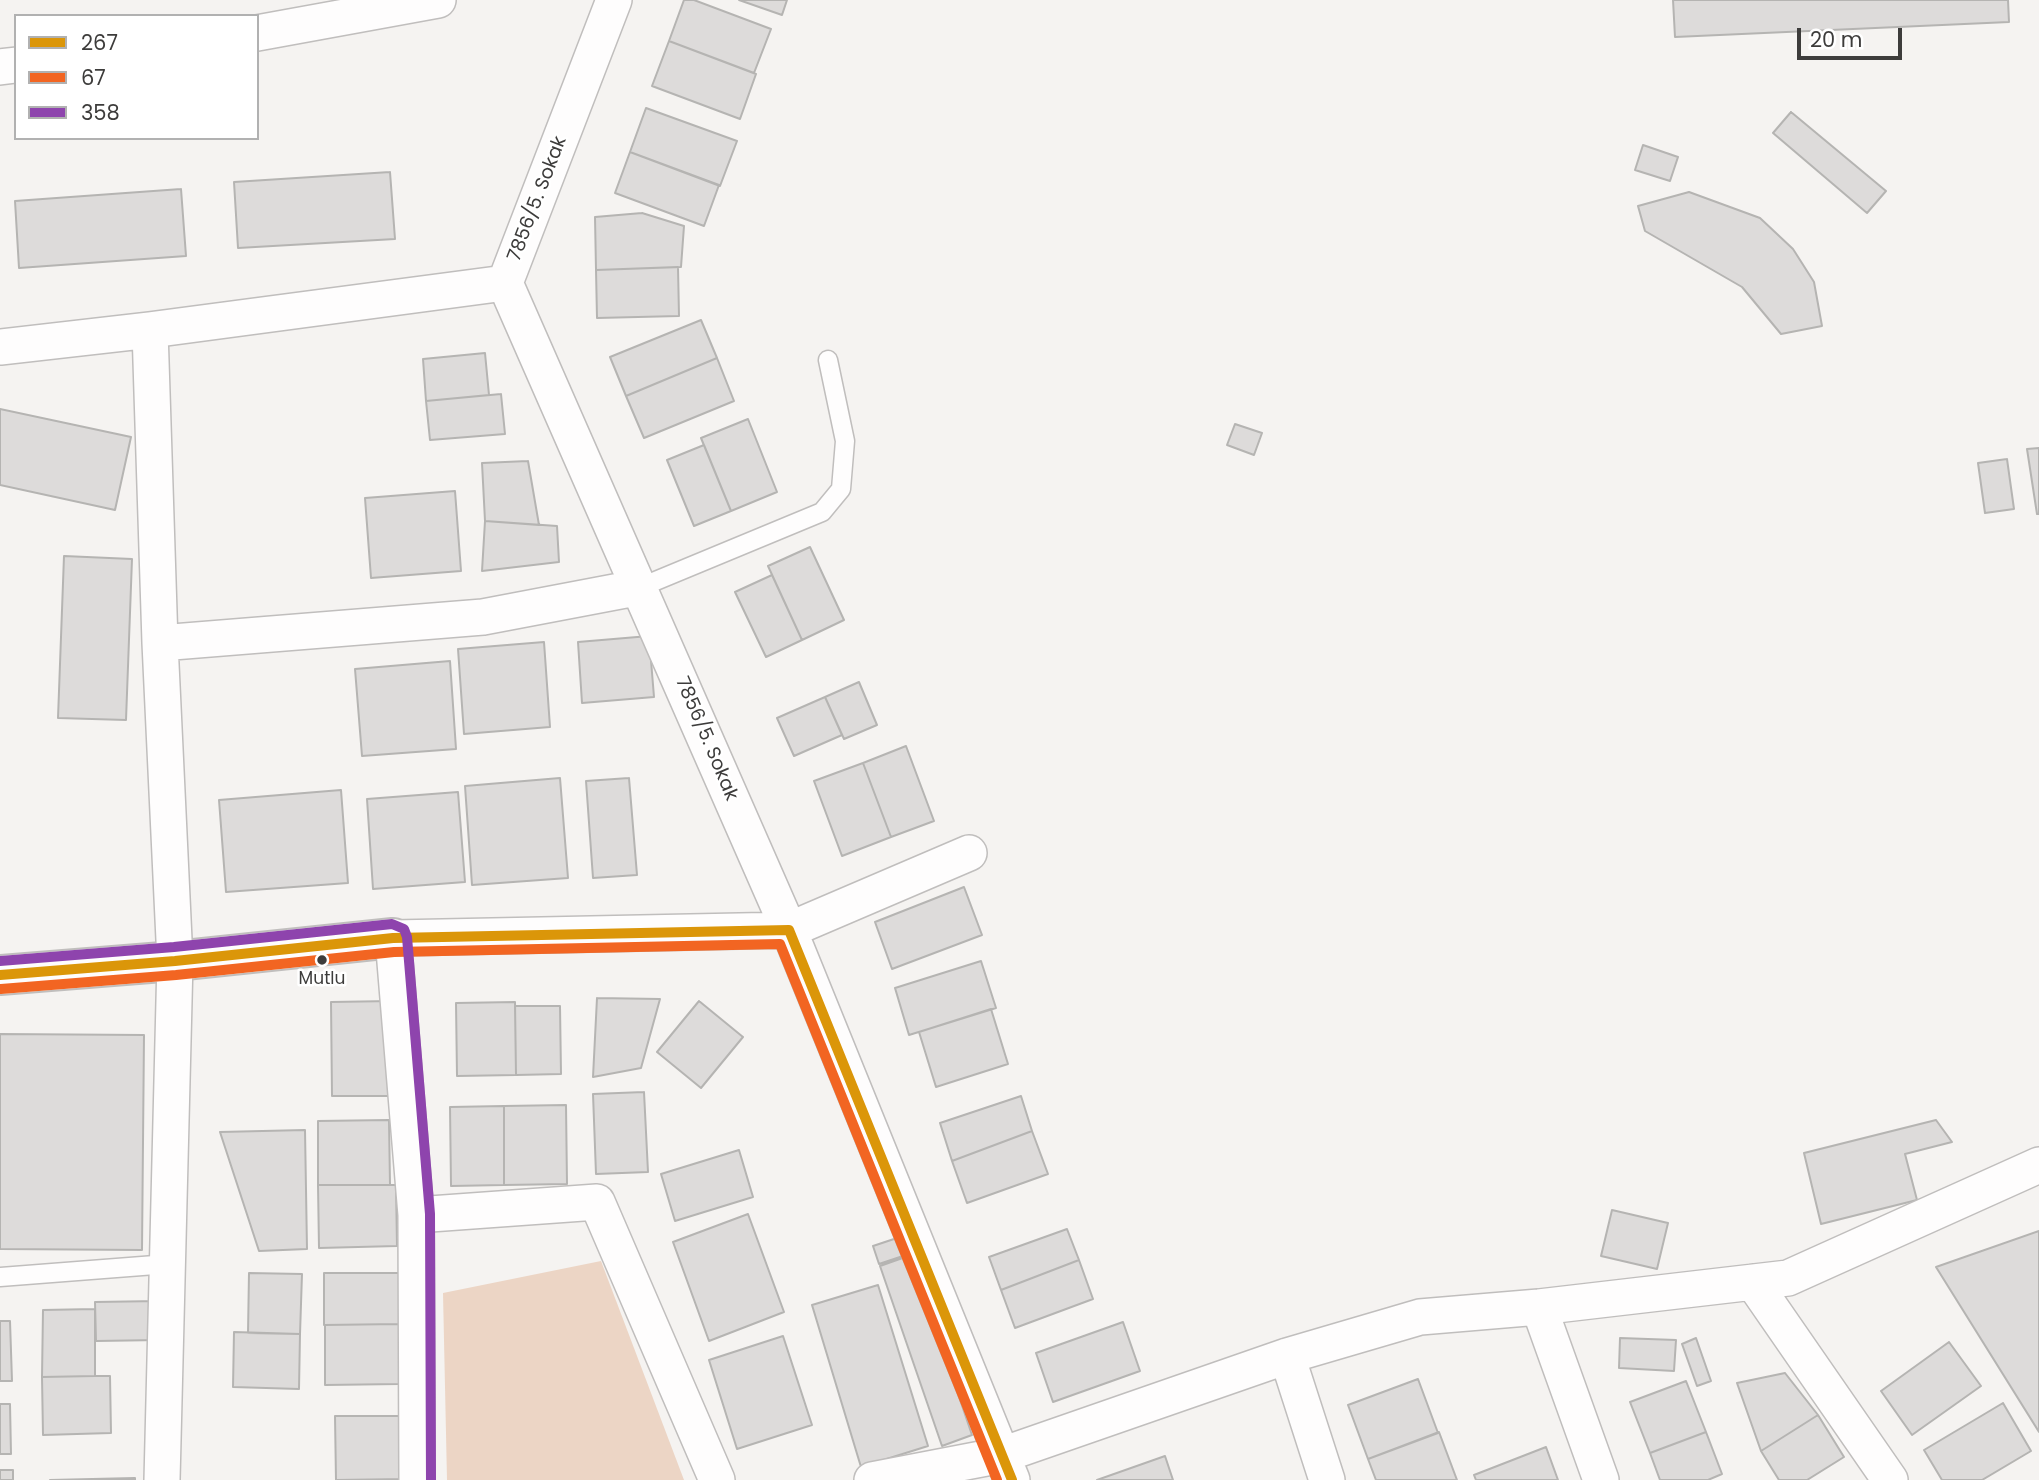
<!DOCTYPE html>
<html>
<head>
<meta charset="utf-8">
<style>
	body { margin:0 }
	#map { position:relative; width:2039px; height:1480px; overflow:hidden; background:#f5f3f1; font-family:Poppins,sans-serif }
	canvas { display:block }
	.legend { position:absolute; left:14px; top:14px; width:245px; height:126px; box-sizing:border-box; background:#fff; border:2px solid #b1b1b1; margin:0; padding:9px 12px; list-style:none; font-size:21px; color:#3d3c3b }
	.legend li { display:flex; align-items:center; gap:14px; height:35px }
	.legend b { width:35px; border:2px solid #b1b1b1 }
	.scale { position:absolute; left:1797px; top:28px; width:105px; height:32px; box-sizing:border-box; border:4px solid #3d3c3b; border-top:0; padding-left:9px; font-size:21px; line-height:24px; white-space:nowrap; color:#3d3c3b; -webkit-text-stroke:5px #fff; paint-order:stroke }
</style>
</head>
<body>
<div id="map">
<canvas width="2039" height="1480"></canvas>
<ul class="legend">
<li><b style="height:9px;background:#db9609"></b>267</li>
<li><b style="height:9px;background:#f26522"></b>67</li>
<li><b style="height:9px;background:#8e44ad"></b>358</li>
</ul>
<div class="scale">20 m</div>
</div>
<script>
const context = document.querySelector('canvas').getContext('2d');
context.lineJoin = 'round';
function paint(path, color) { context.fillStyle = color; context.fill(path, 'evenodd'); }
const shape = rows => new Path2D(rows.map(r => 'M' + r).join(''));
function trace(path, color, width, dash) { context.strokeStyle = color; context.lineWidth = width; context.lineCap = dash ? 'butt' : 'round'; context.setLineDash(dash || []); context.stroke(path); }
function label(font, color, halo, rows, align = 'center') {
  context.font = font + ' Poppins,sans-serif'; context.lineWidth = 5; context.setLineDash([]); context.textBaseline = 'middle'; context.strokeStyle = halo; context.fillStyle = color; for (const [text, x, y, turn = 0] of rows) {
    context.save(); context.translate(x, y); context.rotate((+turn || 0) * Math.PI / 180); context.textAlign = isNaN(turn) ? turn : align; if (halo) context.strokeText(text, 0, 0); context.fillText(text, 0, 0); context.restore();
  }
}
paint(shape([
	[601,1261,684,1480,447,1480,443,1293]
]), '#ecd5c5');
const building = shape([
	[684,0,694,0,771,29,754,73,669,41,684,0],
	[739,0,787,0,782,15,739,0],
	[1673,0,2008,0,2009,22,1675,37,1673,0],
	[669,41,756,74,740,119,652,86,669,41],
	[646,108,737,141,720,186,630,152,646,108],
	[1791,112,1886,191,1867,213,1773,133,1791,112],
	[1643,145,1678,157,1670,181,1635,170,1643,145],
	[630,152,719,185,704,226,615,193,630,152],
	[390,172,395,239,238,248,234,182,390,172],
	[181,189,186,256,19,268,15,201,181,189],
	[1689,192,1760,218,1793,249,1814,282,1822,326,1781,334,1742,287,1645,231,1638,206,1689,192],
	[642,213,684,226,681,267,596,270,595,217,642,213],
	[678,267,679,316,597,318,596,270,678,267],
	[701,320,717,358,626,396,610,357,701,320],
	[485,353,489,395,426,401,423,359,485,353],
	[717,358,734,401,644,438,626,396,717,358],
	[501,394,505,434,430,440,426,401,501,394],
	[0,409,131,437,115,510,0,485,0,409],
	[748,419,777,492,731,511,701,438,748,419],
	[1235,424,1262,433,1254,455,1227,445,1235,424],
	[704,445,731,511,694,526,667,460,704,445],
	[2039,448,2039,514,2037,514,2027,449,2039,448],
	[2007,459,2014,509,1985,513,1978,463,2007,459],
	[528,461,539,525,485,521,482,463,528,461],
	[455,491,461,571,371,578,365,498,455,491],
	[485,521,557,526,559,562,482,571,485,521],
	[810,547,844,620,802,640,768,566,810,547],
	[64,556,132,559,126,720,58,718,64,556],
	[772,575,802,640,766,657,735,592,772,575],
	[649,636,654,697,582,703,578,642,649,636],
	[544,642,550,727,464,734,458,649,544,642],
	[450,661,456,749,362,756,355,669,450,661],
	[859,682,877,725,844,739,825,697,859,682],
	[825,697,842,735,794,756,777,718,825,697],
	[906,746,934,821,891,837,863,763,906,746],
	[863,763,891,837,842,856,814,781,863,763],
	[560,778,568,878,472,885,465,786,560,778],
	[629,778,637,875,593,878,586,781,629,778],
	[341,790,348,883,226,892,219,800,341,790],
	[458,792,465,882,373,889,367,799,458,792],
	[964,887,982,935,892,969,875,922,964,887],
	[981,961,996,1008,909,1035,895,988,981,961],
	[597,998,660,999,641,1068,593,1077,597,998],
	[392,1001,392,1096,332,1096,331,1002,392,1001],
	[699,1001,743,1037,701,1088,657,1052,699,1001],
	[515,1002,516,1075,457,1076,456,1003,515,1002],
	[515,1006,560,1006,561,1074,516,1075,515,1006],
	[991,1009,1008,1064,936,1087,919,1032,991,1009],
	[0,1034,144,1035,142,1250,0,1249,0,1034],
	[644,1092,648,1172,596,1174,593,1094,644,1092],
	[1021,1096,1032,1131,952,1161,940,1123,1021,1096],
	[566,1105,567,1184,504,1185,504,1106,566,1105],
	[504,1106,504,1185,451,1186,450,1107,504,1106],
	[389,1120,390,1185,318,1185,318,1121,389,1120],
	[1936,1120,1952,1142,1905,1154,1917,1200,1821,1224,1804,1153,1936,1120],
	[305,1130,307,1249,259,1251,220,1132,305,1130],
	[1032,1131,1048,1174,967,1203,952,1161,1032,1131],
	[739,1150,753,1197,675,1221,661,1174,739,1150],
	[318,1185,396,1185,397,1246,319,1248,318,1185],
	[1612,1210,1668,1223,1657,1269,1601,1256,1612,1210],
	[748,1214,784,1312,709,1341,673,1242,748,1214],
	[1067,1229,1079,1260,1001,1290,989,1257,1067,1229],
	[2039,1231,2039,1432,1936,1267,2039,1231],
	[897,1238,903,1256,879,1264,873,1246,897,1238],
	[911,1255,972,1435,942,1446,880,1266,911,1255],
	[1079,1260,1093,1299,1015,1328,1001,1290,1079,1260],
	[249,1273,302,1274,300,1334,248,1333,249,1273],
	[324,1273,399,1273,399,1324,324,1325,324,1273],
	[878,1285,928,1446,861,1467,812,1305,878,1285],
	[159,1301,160,1340,96,1341,95,1302,159,1301],
	[95,1309,95,1376,42,1377,43,1310,95,1309],
	[0,1321,10,1321,12,1381,0,1381,0,1321],
	[1123,1322,1140,1371,1053,1402,1036,1353,1123,1322],
	[399,1324,399,1384,325,1385,325,1325,399,1324],
	[234,1332,300,1334,299,1389,233,1387,234,1332],
	[783,1336,812,1425,737,1449,709,1360,783,1336],
	[1620,1338,1676,1340,1674,1371,1619,1368,1620,1338],
	[1696,1338,1711,1381,1697,1386,1682,1344,1696,1338],
	[1949,1342,1981,1386,1912,1435,1881,1391,1949,1342],
	[1785,1373,1818,1415,1761,1451,1737,1383,1785,1373],
	[95,1376,110,1376,111,1433,43,1435,42,1377,95,1376],
	[1418,1379,1438,1433,1368,1459,1348,1405,1418,1379],
	[1686,1381,1706,1432,1650,1453,1630,1402,1686,1381],
	[2003,1403,2031,1451,1982,1480,1942,1480,1924,1450,2003,1403],
	[0,1404,10,1404,11,1454,0,1454,0,1404],
	[1818,1415,1844,1457,1807,1480,1779,1480,1761,1451,1818,1415],
	[335,1416,405,1416,405,1479,336,1480,335,1416],
	[1439,1432,1457,1480,1376,1480,1368,1459,1439,1432],
	[1706,1432,1722,1474,1708,1480,1660,1480,1650,1453,1706,1432],
	[1546,1447,1558,1480,1476,1480,1474,1475,1546,1447],
	[1165,1456,1173,1480,1097,1480,1165,1456],
	[0,1470,13,1470,13,1480,0,1480,0,1470],
	[135,1478,135,1480,50,1480,135,1478]
]);
paint(building, '#dddbda');
trace(building, '#b5b4b2', 2);
const service = shape([
	[641,587,822,512,841,489,845,441,828,360],
	[0,1277,168,1264]
]);
const minor = shape([
	[614,0,505,283,789,930,1012,1480],
	[257,33,438,0],
	[0,67,16,65],
	[150,330,160,643,175,961,162,1480],
	[0,347,150,330,505,283],
	[160,643,483,617,641,587],
	[416,1215,597,1202,717,1480],
	[1753,1282,1890,1480],
	[1539,1307,1601,1480],
	[1287,1356,1327,1480],
	[417,1480,416,1215,393,938,789,930,969,853],
	[872,1480,1002,1455,1287,1356,1420,1317,1539,1307,1788,1278,2039,1165]
]);
const tertiary = shape([
	[0,975,175,961,393,938]
]);
trace(service, '#c0bebd', 21);
trace(minor, '#c0bebd', 38);
trace(tertiary, '#c0bebd', 42);
trace(service, '#fefdfd', 18);
trace(minor, '#fefdfd', 35);
trace(tertiary, '#fefdfd', 38);
trace(shape([
	[0,975,175,961,393,938,789,930,1012,1480]
]), '#db9609', 10);
trace(shape([
	[1,989,176,975,394,952,780,944,997,1480]
]), '#f26522', 10);
trace(shape([
	[0,961,174,947,392,924,404,929,407,937,430,1214,431,1480]
]), '#8e44ad', 10);
for (const [x, y, r, color] of [
	[322,960,6,"#3d3c3b"]
]) { const dot = new Path2D(); dot.arc(x, y, r, 0, 2 * Math.PI); context.fillStyle = color; context.fill(dot); trace(dot, '#fff', 2.5); }
label('17px', '#3d3c3b', '#fff', [
	["Mutlu",322,980]
]);
label('19px', '#3d3c3b', '#fff', [
	["7856/5. Sokak",538,199,-69],
	["7856/5. Sokak",706,739,67]
]);
</script>
</body>
</html>
